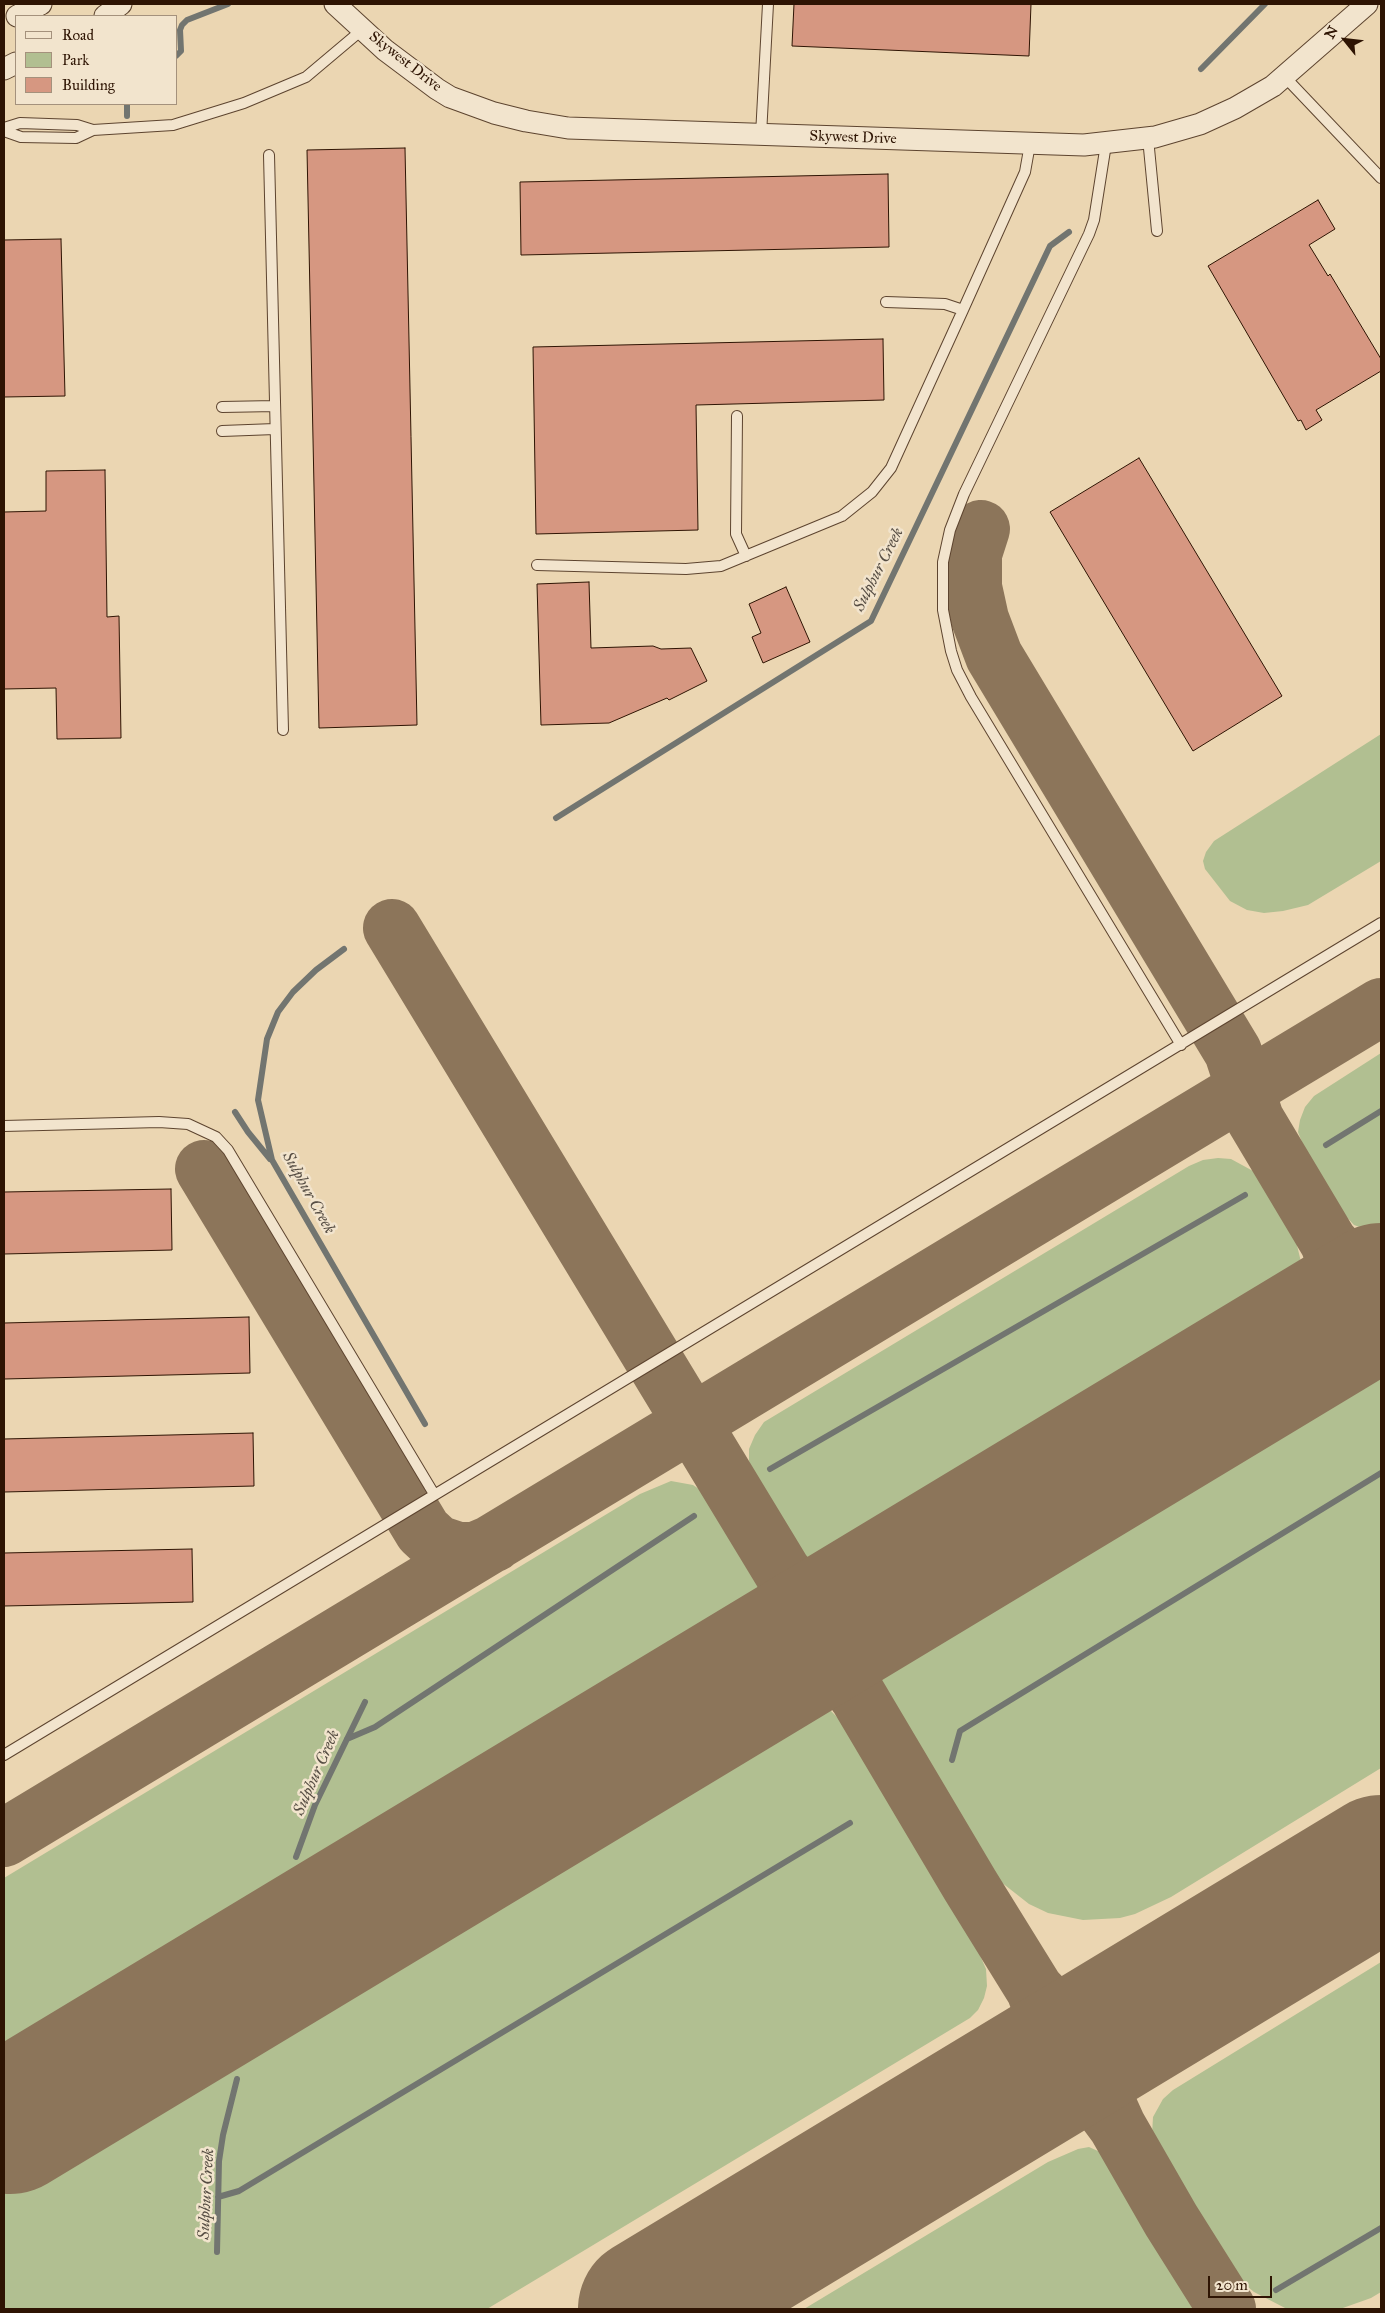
<!DOCTYPE html>
<html>
<head>
<meta charset="utf-8">
<style>
	body { margin:0 }
	#map { position:relative; width:1385px; height:2313px; overflow:hidden; background:#ebd6b2; font-family:"IM FELL Great Primer",serif }
	canvas { display:block }
	.frame { position:absolute; inset:0; border:5px solid #2e1403; pointer-events:none }
	.legend { position:absolute; left:15px; top:15px; width:162px; height:90px; box-sizing:border-box; background:#f2e4cd; border:1px solid #a4917c; margin:0; padding:6px 9px; list-style:none; font-size:15px; color:#2e1403 }
	.legend li { display:flex; align-items:center; gap:10px; height:25px }
	.legend b { width:25px; border:1px solid #a4917c }
	.north { position:absolute; left:1320px; top:15px; width:50px; height:50px; -webkit-text-stroke:4px #f2e4cd; paint-order:stroke; rotate:299deg; font-size:14px; font-weight:700; line-height:20px; text-align:center; color:#2e1403 }
	.north::after { content:''; display:block; margin:auto; width:18px; height:22px; background:#2e1403; clip-path:polygon(50% 0,100% 100%,50% 72%,0 100%) }
	.scale { position:absolute; left:1208px; top:2276px; width:64px; height:22px; box-sizing:border-box; border:2px solid #2e1403; border-top:0; padding-left:6px; font-size:15px; line-height:18px; white-space:nowrap; color:#2e1403; -webkit-text-stroke:4px #f2e4cd; paint-order:stroke }
</style>
</head>
<body>
<div id="map">
<canvas width="1385" height="2313"></canvas>
<div class="frame"></div>
<ul class="legend">
<li><b style="height:6px;background:#f2e4cd"></b>Road</li>
<li><b style="height:14px;background:#b1bf91"></b>Park</li>
<li><b style="height:14px;background:#d69781"></b>Building</li>
</ul>
<div class="north">N</div>
<div class="scale">20 m</div>
</div>
<script>
const context = document.querySelector('canvas').getContext('2d');
context.lineJoin = 'round';
function paint(path, color) { context.fillStyle = color; context.fill(path, 'evenodd'); }
const shape = rows => new Path2D(rows.map(r => 'M' + r).join(''));
function trace(path, color, width, dash) { context.strokeStyle = color; context.lineWidth = width; context.lineCap = dash ? 'butt' : 'round'; context.setLineDash(dash || []); context.stroke(path); }
function label(font, color, halo, rows, align = 'center') {
  context.font = font + ' "IM FELL Great Primer",serif'; context.lineWidth = 5; context.setLineDash([]); context.textBaseline = 'middle'; context.strokeStyle = halo; context.fillStyle = color; for (const [text, x, y, turn = 0] of rows) {
    context.save(); context.translate(x, y); context.rotate((+turn || 0) * Math.PI / 180); context.textAlign = isNaN(turn) ? turn : align; if (halo) context.strokeText(text, 0, 0); context.fillText(text, 0, 0); context.restore();
  }
}
paint(shape([
	[1381,734,1381,861,1308,905,1283,911,1264,913,1247,910,1230,901,1205,869,1203,861,1206,852,1214,841],
	[1381,1053,1381,1228,1368,1230,1354,1225,1342,1212,1307,1155,1298,1132,1300,1120,1305,1107,1314,1096],
	[1218,1158,1231,1159,1253,1171,1290,1228,1296,1241,1301,1262,1296,1282,1289,1292,840,1565,830,1568,821,1568,806,1560,799,1553,753,1474,749,1461,749,1449,755,1435,764,1422,1189,1166,1203,1160],
	[1362,1371,1373,1374,1381,1380,1381,1768,1171,1897,1135,1914,1120,1918,1083,1920,1048,1913,1029,1904,1001,1882,973,1842,882,1690,879,1680,883,1663,895,1650,1347,1375],
	[671,1481,693,1485,711,1497,764,1586,763,1600,760,1607,4,2066,4,1878,640,1494],
	[810,1706,831,1711,848,1728,968,1928,986,1969,987,1986,984,1998,978,2010,970,2018,487,2309,4,2309,4,2184,786,1716],
	[1381,1962,1381,2292,1371,2298,1340,2309,1287,2309,1254,2292,1242,2282,1228,2264,1152,2135,1153,2117,1163,2099,1173,2090],
	[1089,2147,1109,2156,1200,2309,804,2309,1048,2162,1078,2149]
]), '#b1bf91');
trace(shape([
	[176,56,181,51,180,30,182,25,187,20,228,4],
	[1201,69,1265,4],
	[127,116,127,104],
	[556,818,871,621,1050,246,1069,232],
	[344,949,316,970,293,992,278,1012,267,1039,258,1100,272,1160,425,1424],
	[235,1112,248,1132,270,1159],
	[1326,1145,1381,1111],
	[770,1469,1245,1195],
	[347,1739,375,1727,694,1516],
	[952,1760,960,1731,1381,1473],
	[296,1857,315,1805,365,1702],
	[218,2197,239,2191,850,1823],
	[217,2252,219,2161,223,2135,237,2079],
	[1276,2290,1381,2228]
]), '#727570', 6);
trace(shape([
	[981,529,973,554,973,587,980,619,994,656,1233,1052,1255,1119,1329,1243],
	[392,928,783,1573],
	[204,1169,423,1531,437,1544,458,1551,475,1551,494,1543],
	[1381,1272,1354,1265,1339,1254,1329,1243,1337,1265,1338,1280,1333,1300,1323,1318,1304,1336,1215,1395,1320,1338,1351,1334,1381,1345],
	[857,1695,849,1675,848,1660,853,1640,866,1619,880,1604,973,1541,885,1592,861,1600,836,1603,814,1597,795,1586,783,1573,791,1592,792,1609,789,1626,779,1644,761,1666,676,1721,768,1671,803,1665,822,1668,840,1676,855,1691,970,1885,1035,1990],
	[4,1838,1381,1007],
	[4,2126,10,2122],
	[1117,2126,1108,2106,1103,2082,1108,2058,1121,2036,1140,2019,1303,1914,1135,2010,1117,2019,1097,2022,1072,2019,1055,2011,1035,1990,1044,2014,1045,2031,1032,2061,1016,2081,843,2193,1022,2091,1042,2086,1076,2088,1086,2092,1100,2103,1117,2126,1171,2220,1227,2309]
]), '#8c755a', 58);
trace(shape([
	[10,2122,1381,1295],
	[650,2309,1381,1867]
]), '#8c755a', 144);
const building = shape([
	[794,4,1031,4,1029,56,792,46,794,4],
	[405,148,417,725,319,728,307,150,405,148],
	[888,174,889,247,521,255,520,182,888,174],
	[1318,200,1335,229,1309,245,1328,276,1330,274,1381,359,1381,371,1316,410,1322,420,1306,430,1301,420,1298,421,1208,266,1318,200],
	[61,239,65,396,4,397,4,240,61,239],
	[883,339,884,400,696,405,698,530,536,534,533,347,883,339],
	[1139,458,1282,696,1193,751,1050,512,1139,458],
	[105,470,107,617,119,616,121,738,57,739,56,688,4,689,4,512,46,511,46,471,105,470],
	[589,582,591,648,653,646,661,649,691,648,707,681,669,700,667,698,609,723,541,725,537,584,589,582],
	[786,587,810,642,763,663,752,637,761,633,749,604,786,587],
	[171,1189,172,1250,4,1254,4,1192,171,1189],
	[249,1317,250,1373,4,1379,4,1323,249,1317],
	[253,1433,254,1486,4,1492,4,1439,253,1433],
	[192,1549,193,1602,4,1606,4,1553,192,1549]
]);
paint(building, '#d69781');
trace(building, '#2e1403', 1);
const lane = shape([
	[1284,76,1381,178],
	[4,128,20,123,77,125,93,130,173,125,244,103,306,77,363,29],
	[4,131,21,137,76,138,93,130],
	[761,135,768,4],
	[1148,138,1157,231],
	[1106,144,1094,220,1089,234,964,494,950,530,943,562,943,610,951,651,957,670,971,697,1181,1045],
	[269,155,283,730],
	[886,302,945,304,963,310],
	[222,407,275,406],
	[737,416,736,534,746,556],
	[222,431,275,429],
	[537,565,686,569,721,566,842,516,872,492,891,468,963,310,1025,172,1030,144],
	[4,1126,159,1122,188,1124,216,1137,228,1150,434,1494],
	[4,1755,1381,923]
]);
const street = shape([
	[335,4,385,50,437,89,450,97,494,113,526,121,568,128,1084,145,1155,137,1200,124,1235,108,1273,86,1367,4],
	[17,16,41,4],
	[105,16,121,4],
	[4,69,16,63]
]);
trace(lane, '#5d442f', 12);
trace(street, '#5d442f', 23);
trace(lane, '#f2e4cd', 10);
trace(street, '#f2e4cd', 21);
label('15px', '#2e1403', '#f2e4cd', [
	["Skywest Drive",405,62,38],
	["Skywest Drive",853,138,2]
]);
label('italic 16px', '#564d43', '#f2e4cd', [
	["Sulphur Creek",879,570,-63],
	["Sulphur Creek",308,1193,61],
	["Sulphur Creek",317,1773,-66],
	["Sulphur Creek",207,2194,-87]
]);
</script>
</body>
</html>
